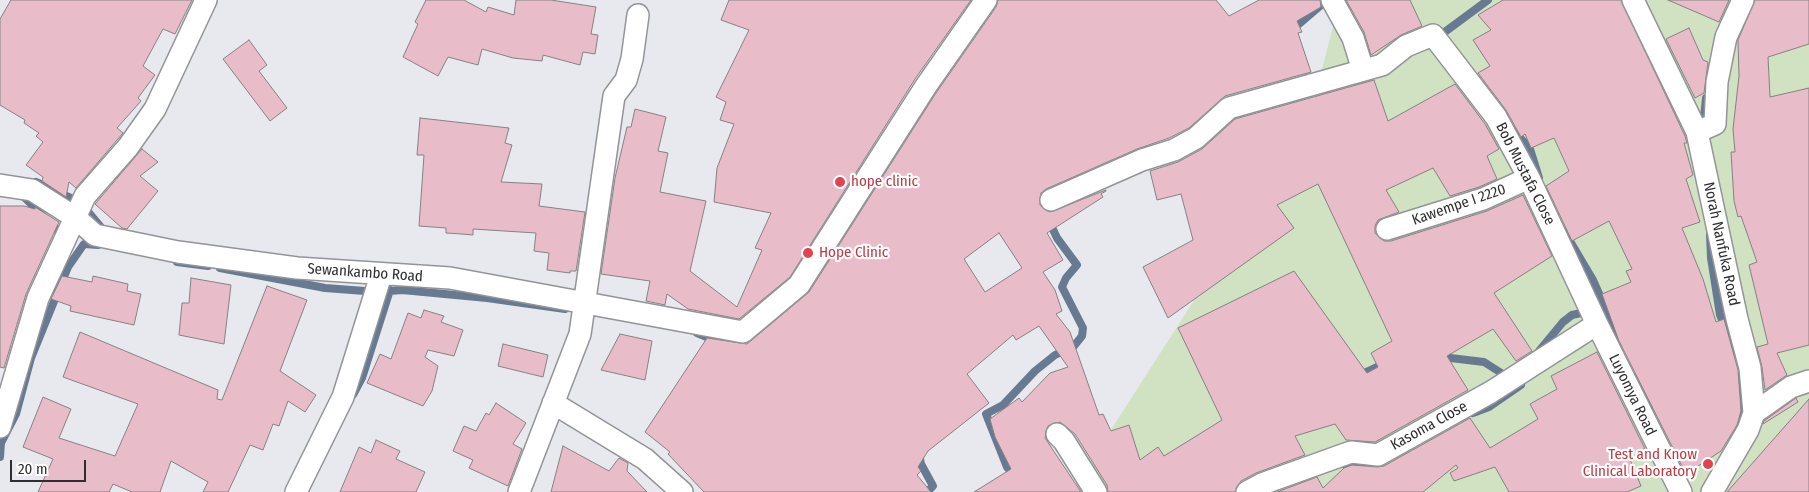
<!DOCTYPE html>
<html>
<head>
<meta charset="utf-8">
<style>
	body { margin:0 }
	#map { position:relative; width:1809px; height:492px; overflow:hidden; background:#e8e9ee; font-family:"Fira Sans Condensed",sans-serif }
	canvas { display:block }
	.scale { position:absolute; left:10px; top:460px; width:76px; height:22px; box-sizing:border-box; border:2px solid #2e2e30; border-top:0; padding-left:6px; font-size:15px; line-height:18px; white-space:nowrap; color:#2e2e30; -webkit-text-stroke:4px #fff; paint-order:stroke }
</style>
</head>
<body>
<div id="map">
<canvas width="1809" height="492"></canvas>
<div class="scale">20 m</div>
</div>
<script>
const context = document.querySelector('canvas').getContext('2d');
context.lineJoin = 'round';
function paint(path, color) { context.fillStyle = color; context.fill(path, 'evenodd'); }
const shape = rows => new Path2D(rows.map(r => 'M' + r).join(''));
function trace(path, color, width, dash) { context.strokeStyle = color; context.lineWidth = width; context.lineCap = dash ? 'butt' : 'round'; context.setLineDash(dash || []); context.stroke(path); }
function label(font, color, halo, rows, align = 'center') {
  context.font = font + ' "Fira Sans Condensed",sans-serif'; context.lineWidth = 4.5; context.setLineDash([]); context.textBaseline = 'middle'; context.strokeStyle = halo; context.fillStyle = color; for (const [text, x, y, turn = 0] of rows) {
    context.save(); context.translate(x, y); context.rotate((+turn || 0) * Math.PI / 180); context.textAlign = isNaN(turn) ? turn : align; if (halo) context.strokeText(text, 0, 0); context.fillText(text, 0, 0); context.restore();
  }
}
paint(shape([
	[1340,0,1809,0,1809,492,1071,492,1308,123]
]), '#d0e2c2');
trace(shape([
	[1290,28,1299,24,1327,0],
	[1435,35,1442,34,1488,0],
	[1703,127,1706,98],
	[1513,130,1530,149,1539,178],
	[36,182,75,200,78,196],
	[23,196,61,234,60,238],
	[86,206,85,208,100,226],
	[1564,231,1593,280,1621,343],
	[1710,235,1711,258,1720,315,1735,352],
	[177,262,208,266],
	[220,268,325,288,378,292,402,290,487,298,565,309],
	[697,333,721,343],
	[1539,351,1563,322,1572,315,1590,311],
	[1440,353,1442,357,1484,362,1506,376,1509,373],
	[1358,376,1386,363],
	[1637,376,1649,407],
	[353,395,362,378,390,290],
	[1473,413,1489,407,1521,385],
	[1740,429,1741,376],
	[919,453,921,464,933,486,927,492],
	[0,457,1,443,16,414,31,358,68,267,84,244,98,245],
	[1342,464,1360,464,1368,461],
	[1027,492,1007,467,986,414,1003,405,1035,371,1055,355,1074,346,1082,336,1083,328,1062,287,1066,278,1077,265,1057,238,1049,221]
]), '#687a91', 8);
const building = shape([
	[11,0,192,0,175,34,163,29,143,66,155,75,138,98,141,101,117,128,123,133,76,188,69,182,66,197,42,181,43,177,26,165,43,142,36,136,39,133,24,123,25,120,0,105,0,19,11,0],
	[426,0,464,0,486,12,488,7,514,15,516,0,551,0,596,7,591,34,598,35,595,54,583,52,580,65,543,55,542,61,513,58,482,49,478,65,448,57,438,76,403,57,418,24,415,22,426,0],
	[729,0,971,0,915,79,790,277,739,319,688,309,667,294,665,305,646,301,650,281,601,274,615,178,627,127,631,127,635,109,666,117,658,151,668,153,660,192,706,201,690,271,737,307,762,250,755,248,771,213,714,202,717,168,734,124,720,120,726,102,716,97,749,30,721,20,729,0],
	[998,0,1216,0,1229,16,1259,0,1320,0,1321,7,1297,21,1302,32,1298,33,1311,72,1225,96,1189,128,1169,138,1137,149,1046,189,1041,193,1040,205,1050,212,1106,190,1106,191,1101,194,1103,197,1047,233,1063,260,1043,272,1055,290,1062,311,1056,314,1070,332,1099,415,1103,414,1111,431,1129,425,1140,460,1158,447,1164,456,1222,420,1178,328,1294,271,1367,373,1378,367,1371,353,1392,341,1318,184,1277,205,1294,228,1168,318,1143,267,1193,240,1181,194,1157,200,1150,171,1178,162,1202,149,1235,119,1374,80,1388,121,1455,84,1485,124,1499,149,1487,156,1497,179,1479,187,1450,196,1433,168,1386,190,1399,212,1378,220,1375,226,1375,233,1384,241,1391,241,1487,211,1523,195,1552,256,1494,293,1532,351,1516,361,1493,329,1447,356,1468,390,1375,442,1346,440,1335,424,1295,436,1305,455,1256,473,1241,481,1235,492,1108,492,1107,485,1075,434,1060,422,1048,426,1045,438,1081,492,974,492,1011,469,995,437,990,419,1019,398,1022,402,1050,373,1068,367,1039,326,1016,340,1013,335,967,374,989,403,928,451,918,467,921,471,917,475,931,492,704,492,668,454,670,452,645,432,707,338,747,344,809,292,936,93,996,7,998,0],
	[999,233,1022,268,985,292,964,259,999,233],
	[1346,0,1410,0,1422,26,1401,35,1371,55,1364,32,1346,0],
	[1503,0,1621,0,1685,136,1687,143,1684,143,1693,175,1686,179,1700,222,1682,228,1703,279,1716,322,1724,319,1738,370,1741,411,1737,425,1721,451,1686,474,1619,341,1602,294,1631,282,1626,271,1632,269,1609,221,1572,241,1546,186,1569,171,1554,138,1531,148,1525,134,1521,137,1506,110,1478,73,1490,66,1473,40,1491,30,1478,15,1503,0],
	[1668,0,1729,0,1719,22,1668,0],
	[1755,0,1809,0,1809,44,1768,57,1770,97,1809,88,1809,345,1777,353,1787,375,1765,390,1762,367,1757,347,1768,344,1749,265,1757,262,1741,216,1738,217,1734,201,1731,152,1735,152,1733,129,1739,76,1738,40,1755,0],
	[1689,28,1703,60,1708,62,1704,93,1695,98,1666,39,1689,28],
	[249,40,267,65,259,71,287,108,270,121,223,59,249,40],
	[420,118,509,128,505,143,512,145,501,182,542,184,539,206,585,212,576,271,570,271,570,273,547,270,549,253,534,251,536,233,473,229,473,235,462,234,446,233,446,228,419,226,424,155,417,155,420,118],
	[142,149,158,162,140,176,158,191,127,229,122,228,95,204,142,149],
	[0,206,24,206,35,209,35,207,59,222,26,294,4,368,0,367,0,206],
	[62,276,92,282,93,276,128,284,127,291,141,294,134,325,70,311,71,306,51,299,62,276],
	[191,278,231,285,224,344,179,335,182,303,189,303,191,278],
	[267,286,307,300,280,371,316,395,305,412,288,401,279,426,273,424,263,450,250,445,228,492,203,492,208,482,171,461,160,492,132,492,113,484,109,492,38,492,53,459,23,447,43,397,71,409,59,438,115,456,138,404,63,377,80,332,218,390,217,399,222,400,267,286],
	[424,310,444,316,441,322,463,330,454,356,428,350,425,357,438,366,432,391,423,406,367,383,380,354,391,359,408,313,421,318,424,310],
	[620,334,652,341,645,380,601,370,620,334],
	[503,344,548,355,543,377,498,366,503,344],
	[1597,352,1645,449,1627,452,1641,486,1627,492,1509,492,1495,467,1454,481,1450,473,1458,468,1456,465,1423,492,1277,492,1317,477,1323,488,1344,468,1352,465,1377,467,1384,466,1470,418,1490,448,1538,419,1530,404,1557,389,1551,376,1597,352],
	[1796,398,1798,402,1763,424,1764,421,1796,398],
	[1809,399,1809,492,1727,492,1809,399],
	[496,403,526,423,513,444,522,449,508,486,469,468,473,460,453,451,464,426,476,431,486,413,489,415,496,403],
	[376,440,400,451,396,459,425,472,416,492,340,492,359,447,371,453,376,440],
	[563,446,609,471,619,458,628,463,627,471,647,492,551,492,563,446]
]);
paint(building, '#e9bcca');
trace(building, '#868182', 1);
const minor = shape([
	[1332,0,1353,38,1363,70],
	[1633,0,1697,132],
	[0,185,32,190,76,218,95,235,178,252,297,268,450,278,743,332,799,285,926,86,986,0],
	[1051,200,1142,160,1174,150,1196,138,1229,108,1382,65,1406,46,1433,35,1496,117,1529,178,1597,324,1681,492],
	[1387,229,1483,199,1529,178],
	[553,403,645,459,682,492],
	[1754,413,1791,387,1809,381],
	[0,427,38,298,85,196,128,147,155,109,206,0],
	[1057,434,1064,441,1096,492],
	[296,492,343,397,381,275],
	[519,492,580,334,614,96,626,80,632,59,638,15],
	[1247,492,1262,484,1351,452,1378,455,1491,392,1597,324],
	[1712,492,1748,430,1754,413,1750,368,1737,319,1697,132,1715,124,1717,82,1726,37,1743,0]
]);
trace(minor, '#939498', 24);
trace(minor, '#fff', 21);
for (const [x, y, r, color] of [
	[840,182,6,"#e0444e"],
	[808,253,6,"#e0444e"],
	[1708,464,6,"#e0444e"]
]) { const dot = new Path2D(); dot.arc(x, y, r, 0, 2 * Math.PI); context.fillStyle = color; context.fill(dot); trace(dot, '#fff', 2); }
label('15px', '#2e2e30', '#fff', [
	["Bob Mustafa Close",1525,174,63],
	["Kawempe I 2220",1459,205,-19],
	["Norah Nanfuka Road",1721,244,78],
	["Sewankambo Road",365,273,4],
	["Luyomya Road",1632,395,64],
	["Kasoma Close",1429,426,-29]
]);
label('15px', '#be3a42', '#fff', [
	["hope clinic",851,182],
	["Hope Clinic",819,253],
	["Test and Know",1697,455,"right"],
	["Clinical Laboratory",1697,472,"right"]
], 'left');
</script>
</body>
</html>
